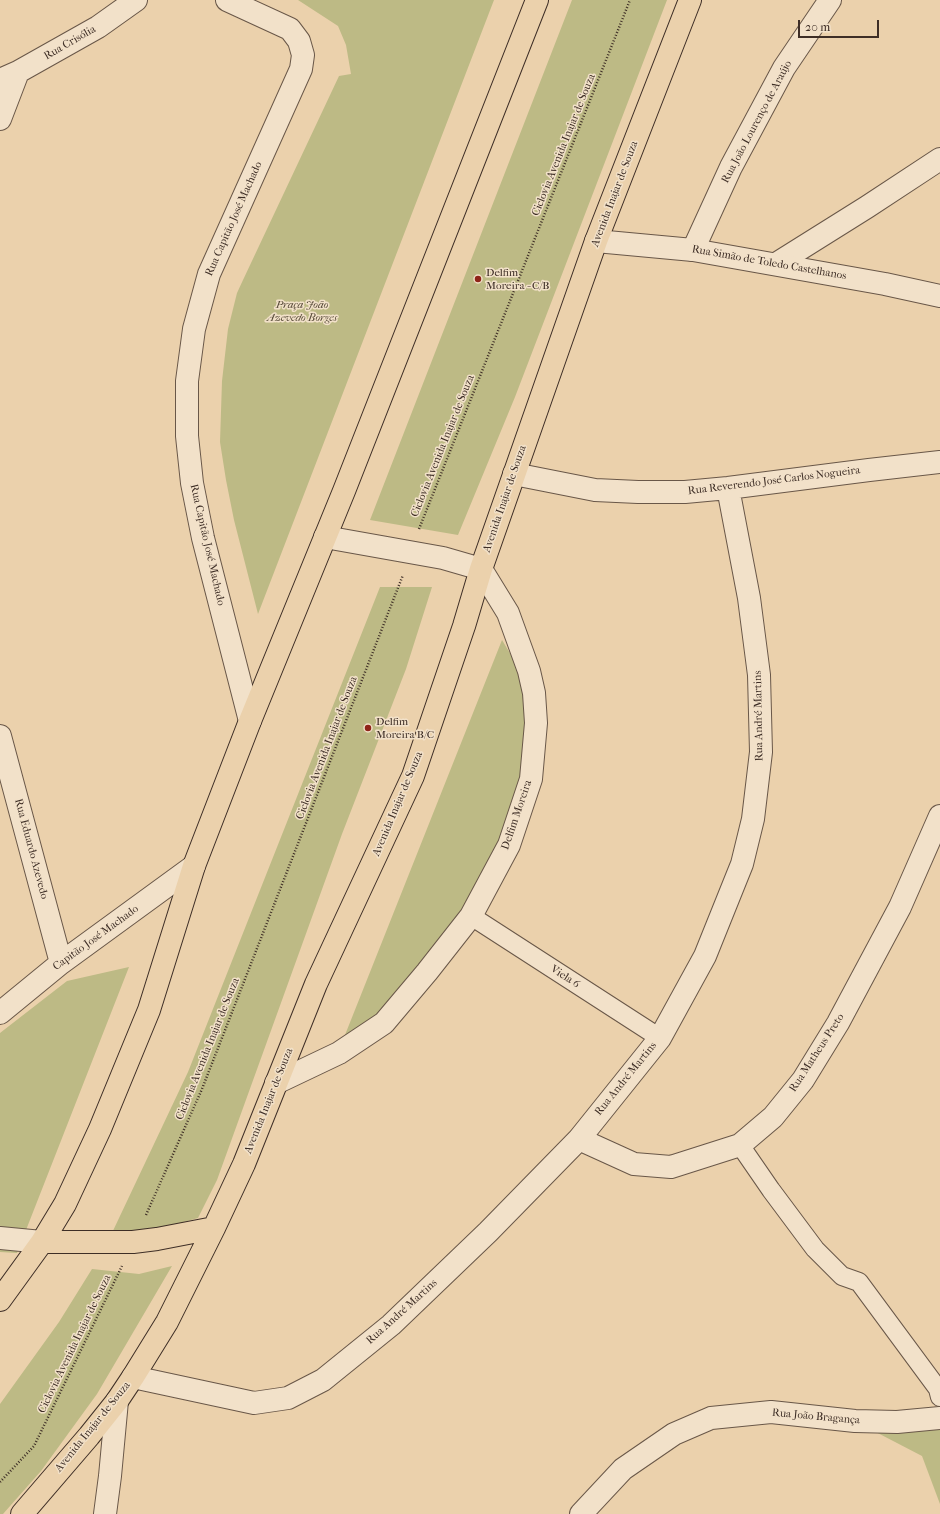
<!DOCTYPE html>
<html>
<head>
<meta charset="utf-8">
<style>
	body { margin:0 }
	#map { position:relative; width:940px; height:1514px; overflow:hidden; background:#ebd1ac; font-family:"IM FELL French Canon",serif }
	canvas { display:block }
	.scale { position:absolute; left:798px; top:20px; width:81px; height:18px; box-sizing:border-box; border:2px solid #3e2e26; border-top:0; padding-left:5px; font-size:12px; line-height:14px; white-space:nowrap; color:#3e2e26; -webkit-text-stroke:3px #f2e1c9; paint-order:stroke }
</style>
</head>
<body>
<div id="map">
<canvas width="940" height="1514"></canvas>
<div class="scale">20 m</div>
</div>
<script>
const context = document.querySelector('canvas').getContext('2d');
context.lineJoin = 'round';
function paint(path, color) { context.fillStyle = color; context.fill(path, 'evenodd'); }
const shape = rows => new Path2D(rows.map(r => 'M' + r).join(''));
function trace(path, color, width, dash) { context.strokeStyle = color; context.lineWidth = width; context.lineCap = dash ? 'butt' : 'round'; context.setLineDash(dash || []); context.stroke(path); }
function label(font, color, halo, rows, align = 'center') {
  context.font = font + ' "IM FELL French Canon",serif'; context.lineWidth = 3; context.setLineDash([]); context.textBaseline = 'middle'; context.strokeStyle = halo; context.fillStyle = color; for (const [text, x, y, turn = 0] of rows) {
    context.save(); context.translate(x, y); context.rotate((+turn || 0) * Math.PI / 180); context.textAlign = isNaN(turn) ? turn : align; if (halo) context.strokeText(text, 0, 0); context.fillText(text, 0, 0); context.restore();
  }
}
paint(shape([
	[298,0,494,0,258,614,234,520,226,480,220,442,222,381,228,329,237,293,243,280,339,76,351,74,346,45,338,26],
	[572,0,667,0,515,397,458,535,370,520],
	[380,587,432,587,406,669,342,834,217,1180,198,1218,138,1235,111,1235,188,1072],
	[502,640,529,685,524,794,424,983,343,1040],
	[129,967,17,1253,0,1252,0,1033,67,981],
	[172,1266,97,1394,41,1471,3,1514,0,1514,0,1404,59,1322,92,1269,139,1274],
	[940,1428,940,1504,922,1456,870,1429]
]), '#bdba85');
const pedestrian = shape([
	[471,916,660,1038],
	[740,1145,771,1190,815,1249,842,1276,859,1282,938,1389,940,1397]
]);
const minor = shape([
	[227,0,290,29,299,41,303,55,301,69,209,274,194,329,187,381,187,436,192,483,203,538,250,721],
	[0,80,18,72,98,27,136,0],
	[0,119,18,72],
	[693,250,731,167,784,68,830,0],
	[776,264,867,207,940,159],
	[514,474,595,490,638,492,685,492,728,488,869,470,940,462],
	[0,736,61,963],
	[0,1013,61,963,194,866],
	[276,1083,339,1053,384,1023,427,972,471,916,509,845,531,779,536,723,534,693,529,671,508,613,481,569,443,558,325,537],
	[579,1139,634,1164,671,1167,740,1145,773,1117,803,1080,838,1023,900,907,940,816],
	[0,1238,42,1242],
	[133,1377,254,1403,288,1398,323,1380,391,1325,488,1232,579,1139,660,1038,705,956,742,864,753,819,761,752,759,675,749,598,728,488],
	[105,1514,110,1476,117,1401],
	[581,1514,623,1469,674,1434,711,1418,771,1412,855,1421,897,1422,940,1418]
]);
const tertiary = shape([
	[596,241,693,250,885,284,940,296]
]);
const primary = shape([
	[42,1242,133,1242,157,1239,214,1228],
	[0,1300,42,1242,65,1204,100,1129,149,1010,194,866,250,721,344,491,537,0],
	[22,1514,89,1436,117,1401,133,1377,167,1322,214,1228,244,1164,316,984,413,776,464,626,481,569,596,241,690,0]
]);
trace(pedestrian, '#695748', 20);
trace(minor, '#695748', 24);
trace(tertiary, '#695748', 24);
trace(primary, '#3e2e26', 24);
trace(shape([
	[419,529,630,0],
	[146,1215,202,1089,403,575],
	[0,1482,34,1446,122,1266]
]), '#3e2e26', 2.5, [1, 2]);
trace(pedestrian, '#f2e1c9', 18);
trace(minor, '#f2e1c9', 22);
trace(tertiary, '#f2e1c9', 22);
trace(primary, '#ebd1ac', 22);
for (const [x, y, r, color] of [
	[478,279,4,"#8f2418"],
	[368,728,4,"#8f2418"]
]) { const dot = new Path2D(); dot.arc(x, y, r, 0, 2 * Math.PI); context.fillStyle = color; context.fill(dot); trace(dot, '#f2e1c9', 1.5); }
label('11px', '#3e2e26', '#f2e1c9', [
	["Rua Crisólia",70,43,-30],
	["Rua João Lourenço de Araújo",757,122,-62],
	["Ciclovia Avenida Inajar de Souza",564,145,-68],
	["Avenida Inajar de Souza",615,194,-69],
	["Rua Capitão José Machado",234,219,-66],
	["Rua Simão de Toledo Castelhanos",769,263,10],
	["Ciclovia Avenida Inajar de Souza",443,446,-68],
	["Rua Reverendo José Carlos Nogueira",774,481,-7],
	["Avenida Inajar de Souza",505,499,-71],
	["Rua Capitão José Machado",207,545,77],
	["Rua André Martins",759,716,-91],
	["Ciclovia Avenida Inajar de Souza",327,748,-69],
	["Avenida Inajar de Souza",398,804,-67],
	["Delfim Moreira",517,815,-71],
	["Rua Eduardo Azevedo",31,849,75],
	["Capitão José Machado",96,938,-36],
	["Viela 6",565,977,33],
	["Ciclovia Avenida Inajar de Souza",208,1049,-68],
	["Rua Matheus Preto",817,1053,-57],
	["Rua André Martins",626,1079,-51],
	["Avenida Inajar de Souza",269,1101,-68],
	["Rua André Martins",402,1312,-42],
	["Ciclovia Avenida Inajar de Souza",75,1344,-64],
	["Rua João Bragança",816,1417,5],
	["Avenida Inajar de Souza",93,1427,-51]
]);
label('11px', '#3e2e26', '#f2e1c9', [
	["Delfim",486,273],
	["Moreira - C/B",486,286],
	["Delfim",376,722],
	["Moreira B/C",376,735]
], 'left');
label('italic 11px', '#574a39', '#f2e1c9', [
	["Praça João",302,305],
	["Azevedo Borges",302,318]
]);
</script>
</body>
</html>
